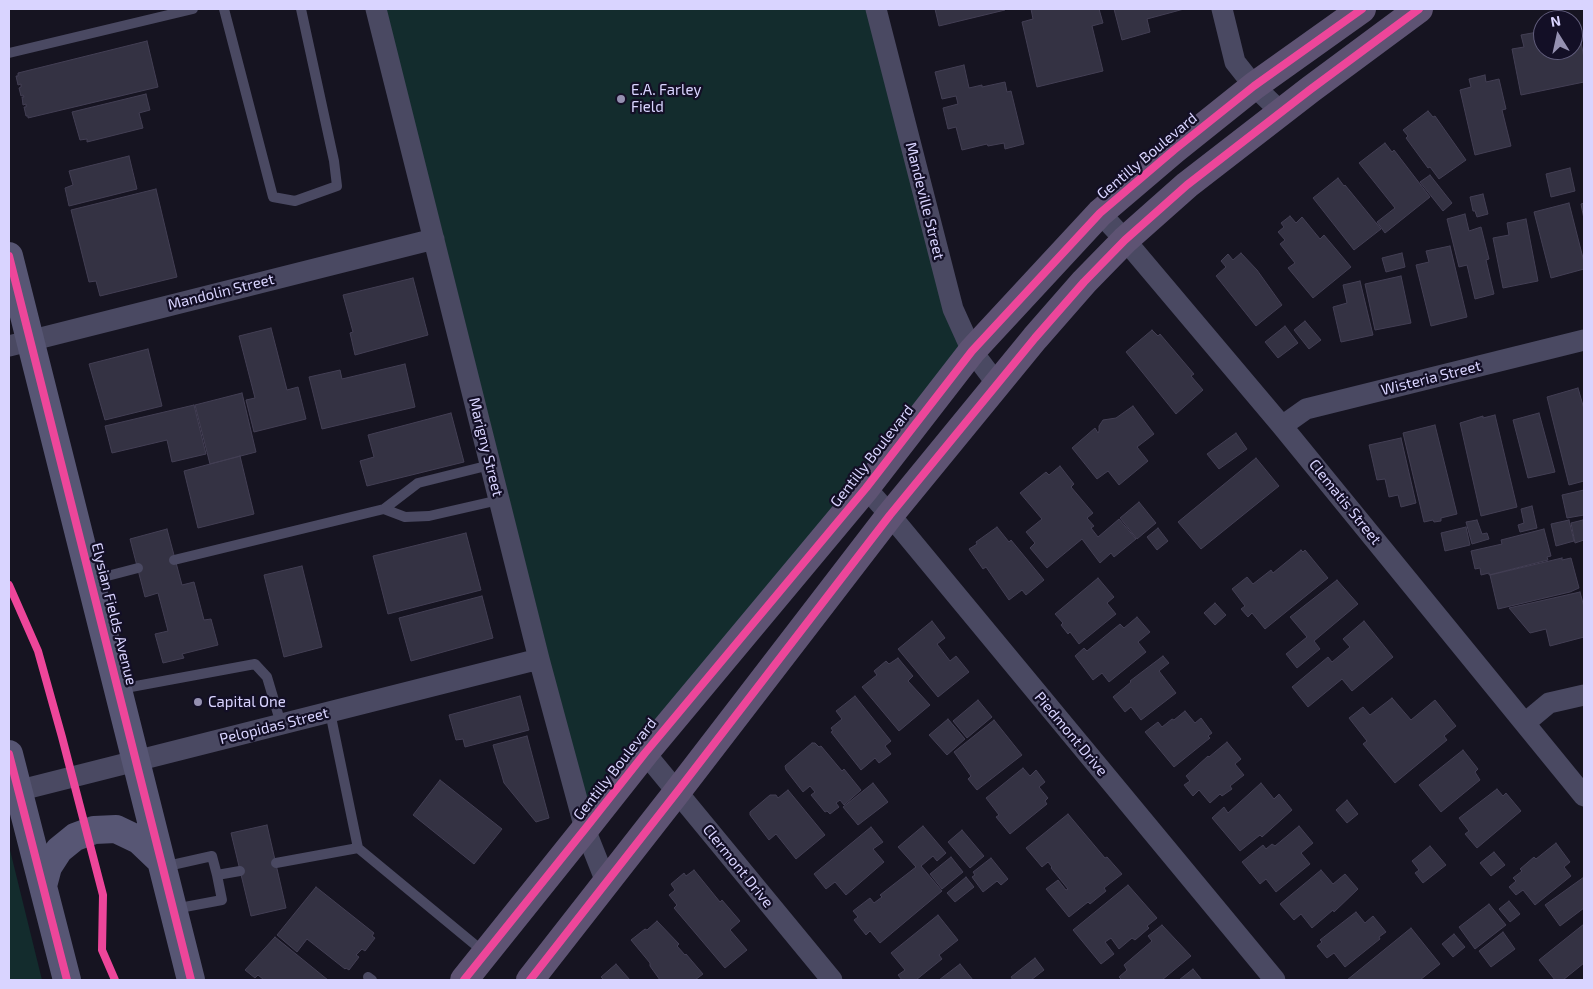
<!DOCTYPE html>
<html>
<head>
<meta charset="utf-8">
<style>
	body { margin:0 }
	#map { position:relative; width:1593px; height:989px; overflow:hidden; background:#161421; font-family:"Exo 2",sans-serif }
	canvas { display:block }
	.frame { position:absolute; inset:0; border:10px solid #d9d4ff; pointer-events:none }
	.north { position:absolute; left:1533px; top:10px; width:50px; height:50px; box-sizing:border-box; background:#130f26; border:1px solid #625e7d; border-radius:50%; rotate:350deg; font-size:14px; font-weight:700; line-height:20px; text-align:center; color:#d9d4ff }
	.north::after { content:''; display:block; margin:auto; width:18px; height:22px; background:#9591b1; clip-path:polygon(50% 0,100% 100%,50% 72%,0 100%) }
</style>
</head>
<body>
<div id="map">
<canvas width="1593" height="989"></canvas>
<div class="frame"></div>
<div class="north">N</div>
</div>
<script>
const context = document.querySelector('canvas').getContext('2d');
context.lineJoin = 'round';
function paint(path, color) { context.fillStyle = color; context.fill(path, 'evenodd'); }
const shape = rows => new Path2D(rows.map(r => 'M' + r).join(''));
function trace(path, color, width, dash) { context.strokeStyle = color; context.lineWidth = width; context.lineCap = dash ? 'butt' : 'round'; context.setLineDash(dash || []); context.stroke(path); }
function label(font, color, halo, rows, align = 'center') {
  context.font = font + ' "Exo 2",sans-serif'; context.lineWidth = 4.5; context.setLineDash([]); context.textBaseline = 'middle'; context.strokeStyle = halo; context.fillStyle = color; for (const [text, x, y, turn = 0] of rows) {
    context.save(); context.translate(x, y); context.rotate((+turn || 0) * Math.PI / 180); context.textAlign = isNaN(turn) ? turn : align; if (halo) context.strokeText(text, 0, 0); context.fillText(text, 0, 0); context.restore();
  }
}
paint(shape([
	[376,9,876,9,972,351,585,829],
	[9,846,42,980,9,980]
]), '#132c2d');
const building = shape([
	[935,9,1005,9,1005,10,939,26,935,9],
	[1031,9,1099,9,1103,23,1092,26,1103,71,1037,87,1022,22,1033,19,1031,9],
	[1114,9,1184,9,1147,19,1150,32,1122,40,1114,9],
	[1543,31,1543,50,1573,50,1573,33,1579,32,1584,58,1584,82,1521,95,1512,49,1524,47,1521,35,1543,31],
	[147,41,158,87,28,118,28,116,26,116,24,107,26,107,26,104,23,105,22,97,24,97,23,95,21,96,19,88,21,87,21,84,18,85,16,76,18,76,18,73,147,41],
	[964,65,969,88,982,85,982,87,1005,82,1007,92,1011,91,1024,144,1005,149,1004,143,988,146,987,144,962,150,956,127,948,129,943,108,958,104,956,96,942,99,935,72,964,65],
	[1485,75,1486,82,1499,79,1506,109,1502,110,1511,146,1475,155,1460,90,1471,87,1469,79,1485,75],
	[146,94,150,110,139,113,143,128,87,142,87,139,80,140,72,112,146,94],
	[1428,111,1433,117,1435,116,1466,160,1439,179,1430,167,1428,168,1406,138,1408,136,1403,130,1428,111],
	[1385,143,1392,152,1394,150,1430,197,1385,233,1377,222,1395,208,1359,163,1385,143],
	[129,156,137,189,69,206,65,188,73,185,69,171,129,156],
	[1570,168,1575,191,1551,197,1546,174,1570,168],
	[1430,175,1452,203,1443,211,1420,182,1430,175],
	[1338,178,1344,186,1345,185,1381,229,1354,250,1313,198,1338,178],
	[156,189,177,277,100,296,96,281,89,282,71,210,156,189],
	[1483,194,1488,214,1477,217,1475,211,1473,211,1470,197,1483,194],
	[1569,203,1584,262,1584,269,1551,278,1534,212,1569,203],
	[1584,203,1584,219,1581,204,1584,203],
	[1465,214,1469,231,1481,227,1489,259,1486,260,1494,294,1475,299,1467,265,1459,267,1447,219,1465,214],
	[1290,216,1296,223,1302,217,1320,239,1324,235,1351,267,1313,298,1288,268,1295,263,1280,244,1285,240,1278,232,1284,227,1281,223,1290,216],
	[1526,219,1538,281,1503,288,1493,238,1509,235,1507,223,1526,219],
	[1450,246,1467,317,1431,326,1416,265,1429,262,1426,251,1450,246],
	[1241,253,1257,270,1282,305,1256,326,1216,276,1226,267,1221,261,1228,254,1233,260,1241,253],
	[1402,253,1405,267,1386,272,1382,258,1402,253],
	[1401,276,1411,323,1375,330,1365,284,1401,276],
	[413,278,428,335,355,355,350,333,353,332,343,295,413,278],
	[1360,281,1373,335,1341,342,1333,307,1347,303,1343,285,1360,281],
	[1305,321,1321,340,1309,349,1294,330,1305,321],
	[1285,326,1298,343,1278,358,1265,342,1285,326],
	[271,328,287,390,298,387,306,419,254,432,246,400,255,398,239,336,271,328],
	[1152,330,1158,336,1160,334,1194,374,1191,376,1203,390,1176,414,1126,352,1152,330],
	[148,349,162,406,105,420,89,364,148,349],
	[405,364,415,407,322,429,309,377,340,370,342,379,405,364],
	[1578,388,1584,409,1584,481,1569,485,1547,397,1578,388],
	[242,393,256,452,210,464,195,405,242,393],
	[194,405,206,454,172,462,167,440,112,453,105,426,194,405],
	[1133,406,1154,434,1137,447,1148,461,1119,485,1108,471,1097,479,1072,448,1095,428,1098,433,1099,431,1099,426,1103,420,1116,418,1133,406],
	[451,413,464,462,367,486,360,461,374,457,368,435,451,413],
	[1539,413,1555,472,1528,478,1513,420,1539,413],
	[1495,415,1517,507,1481,516,1460,423,1483,416,1483,418,1495,415],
	[1435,425,1457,514,1441,518,1441,521,1434,522,1433,520,1424,522,1403,433,1435,425],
	[1236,433,1247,449,1219,469,1207,454,1236,433],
	[1401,438,1416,503,1401,507,1398,495,1389,497,1385,479,1377,480,1369,445,1401,438],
	[240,456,254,514,198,528,184,471,240,456],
	[1256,458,1279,486,1201,549,1178,522,1256,458],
	[1060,466,1074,484,1071,487,1093,513,1087,518,1094,526,1091,528,1098,537,1119,519,1136,539,1114,557,1111,553,1100,563,1082,539,1047,568,1030,548,1035,543,1026,532,1042,519,1020,493,1046,472,1049,475,1060,466],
	[1584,490,1584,515,1567,518,1562,495,1584,490],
	[1139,502,1156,523,1137,539,1120,518,1139,502],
	[1532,506,1537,528,1520,532,1518,525,1524,523,1521,509,1532,506],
	[1477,520,1482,534,1487,533,1489,539,1472,544,1466,522,1477,520],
	[1569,520,1574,541,1556,546,1551,524,1569,520],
	[1583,520,1584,540,1575,543,1571,523,1583,520],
	[997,527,1009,542,1011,540,1044,580,1026,595,1022,590,1009,600,986,567,983,569,969,549,977,544,976,542,997,527],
	[1466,527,1470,545,1445,551,1441,533,1466,527],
	[1158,528,1168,541,1157,550,1147,537,1158,528],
	[167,529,182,585,194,582,204,620,211,619,218,645,182,654,184,658,163,663,155,634,168,631,158,593,145,597,130,539,167,529],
	[1544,529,1551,556,1547,557,1548,560,1489,575,1489,573,1481,575,1480,568,1475,569,1471,551,1502,544,1501,540,1544,529],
	[466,533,481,590,388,614,373,556,466,533],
	[1301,550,1303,552,1305,550,1328,578,1265,629,1252,613,1248,617,1241,609,1245,606,1232,589,1247,577,1253,584,1271,570,1273,573,1301,550],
	[1562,558,1562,560,1571,558,1579,588,1570,592,1498,609,1490,575,1562,558],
	[302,566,322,647,284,657,264,575,302,566],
	[1098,578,1114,597,1107,603,1116,614,1079,644,1070,632,1068,634,1061,625,1063,623,1055,614,1098,578],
	[1337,580,1358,604,1314,641,1320,649,1297,668,1286,654,1307,637,1290,617,1337,580],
	[1580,592,1584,607,1584,637,1550,646,1546,629,1530,633,1509,608,1580,592],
	[482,596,493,638,411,661,399,618,482,596],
	[1215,603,1226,615,1215,625,1204,613,1215,603],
	[1137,617,1150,632,1138,642,1146,652,1109,682,1102,673,1093,680,1075,656,1084,648,1087,651,1120,624,1124,628,1137,617],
	[932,621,945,638,937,644,950,661,956,656,969,672,938,697,898,649,932,621],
	[1364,621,1393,657,1352,691,1342,679,1308,707,1292,687,1328,657,1332,662,1350,647,1343,639,1364,621],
	[1163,656,1169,663,1159,671,1176,693,1141,720,1131,707,1125,712,1113,697,1131,682,1130,681,1163,656],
	[898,658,913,676,908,681,930,705,899,731,862,687,877,675,874,671,886,661,889,664,898,658],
	[520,696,529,730,465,747,463,739,456,740,449,715,520,696],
	[855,696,891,741,885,746,891,754,879,763,875,758,861,770,831,732,833,731,831,728,842,719,836,711,855,696],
	[1392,698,1411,720,1435,700,1456,726,1444,736,1447,740,1395,783,1363,744,1367,741,1349,718,1363,707,1370,715,1392,698],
	[978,700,992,717,967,738,953,721,978,700],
	[1185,711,1195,723,1201,718,1212,733,1208,736,1210,738,1174,767,1145,732,1158,722,1162,727,1172,719,1174,720,1185,711],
	[948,719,965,739,947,755,929,735,948,719],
	[994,720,1022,755,977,790,968,779,971,776,954,752,994,720],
	[527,736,549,818,536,822,504,783,493,745,527,736],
	[1227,742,1241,759,1235,764,1244,775,1230,786,1232,789,1222,796,1220,794,1210,803,1199,790,1193,796,1184,785,1190,781,1186,776,1208,756,1209,757,1227,742],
	[812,743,815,743,819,747,821,746,842,771,844,769,861,790,844,805,840,800,836,803,839,807,830,814,827,811,825,812,811,795,815,792,810,786,803,792,786,770,785,766,812,743],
	[1463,750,1478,769,1475,772,1480,780,1441,812,1419,785,1463,750],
	[1023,768,1030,776,1036,770,1045,782,1039,787,1048,798,1045,801,1047,804,1010,834,996,817,999,815,986,798,1023,768],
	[440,780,502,829,474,864,413,815,440,780],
	[873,783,888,802,858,825,843,807,873,783],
	[1261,783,1274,799,1279,794,1292,810,1262,837,1260,835,1240,851,1212,818,1224,807,1228,813,1261,783],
	[1497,789,1503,796,1506,793,1521,811,1477,848,1465,834,1469,831,1459,818,1497,789],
	[788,790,825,835,796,859,776,834,769,840,750,815,750,812,770,795,776,795,778,798,788,790],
	[1347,800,1358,814,1347,823,1336,810,1347,800],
	[1068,814,1105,858,1107,857,1122,874,1104,888,1106,891,1090,904,1088,902,1069,917,1046,889,1058,880,1066,890,1068,889,1051,868,1052,867,1048,862,1042,867,1026,848,1068,814],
	[267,825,286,908,251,916,231,833,267,825],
	[923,826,946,853,937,861,933,856,921,866,942,891,880,943,870,931,866,935,854,920,858,917,853,911,870,898,874,903,882,897,880,895,916,867,898,847,923,826],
	[1299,826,1313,843,1301,853,1310,864,1276,892,1266,879,1260,884,1242,862,1263,845,1266,849,1272,844,1275,846,1299,826],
	[871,827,883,842,873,849,884,862,846,895,835,882,826,889,814,874,871,827],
	[962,830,984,856,970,868,948,842,962,830],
	[1556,843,1570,862,1564,867,1571,876,1535,905,1523,890,1516,895,1509,887,1516,881,1513,878,1522,871,1520,869,1534,857,1536,859,1556,843],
	[1430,846,1446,865,1423,883,1415,873,1419,870,1412,861,1430,846],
	[1494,852,1505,865,1491,876,1480,863,1494,852],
	[951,857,963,872,942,889,930,874,951,857],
	[991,858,1008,879,1001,885,997,881,983,892,972,877,975,875,973,872,991,858],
	[694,870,720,902,722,900,740,921,730,930,747,950,725,968,674,908,677,905,669,895,675,890,671,884,684,873,686,876,694,870],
	[1321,870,1333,884,1345,874,1358,889,1334,912,1333,910,1312,928,1301,914,1294,920,1280,904,1321,870],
	[966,877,974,887,955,902,947,893,966,877],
	[1584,877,1584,908,1560,926,1545,905,1584,877],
	[1128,885,1157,918,1147,926,1149,928,1135,940,1132,938,1119,949,1111,938,1105,942,1114,954,1101,964,1073,930,1128,885],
	[316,887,374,933,372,936,375,938,365,951,362,949,356,955,359,957,349,970,346,968,345,969,307,939,297,952,277,935,316,887],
	[1509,901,1520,914,1510,922,1499,909,1509,901],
	[1489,904,1506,925,1475,949,1459,927,1489,904],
	[1356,912,1365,923,1373,916,1386,932,1379,937,1380,939,1345,967,1334,953,1327,958,1317,946,1322,942,1320,940,1356,912],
	[938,915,958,940,939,955,942,959,916,980,902,980,898,975,905,970,891,953,938,915],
	[657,921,679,944,677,946,685,955,686,954,703,974,695,980,660,980,650,966,650,963,631,940,645,929,647,930,657,921],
	[1584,924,1584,963,1563,980,1555,980,1539,960,1584,924],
	[1162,925,1191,956,1162,980,1122,980,1119,977,1127,970,1124,965,1152,941,1148,936,1162,925],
	[1411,928,1440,964,1420,980,1347,980,1411,928],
	[1503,932,1515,949,1491,967,1479,951,1503,932],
	[1454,934,1465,947,1453,957,1442,944,1454,934],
	[275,937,328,980,264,980,258,975,255,978,245,970,275,937],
	[1035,958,1044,970,1031,980,1013,980,1011,977,1035,958],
	[616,964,630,980,604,980,601,977,616,964],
	[960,964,973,980,939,980,960,964],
	[1193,969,1202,980,1179,980,1193,969]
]);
paint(building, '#343243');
trace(building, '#433f54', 1);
trace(shape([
	[224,9,273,197,295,201,337,186,334,161,301,9],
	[9,53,193,9],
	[384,509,405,517,429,516,499,500],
	[174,560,384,509,418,483,490,465],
	[92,580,138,568],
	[120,689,255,664,267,677,281,724],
	[330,712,358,848,485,953],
	[276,863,358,848],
	[163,867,212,856,217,875,240,871],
	[174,909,222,900,217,875],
	[368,977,372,980]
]), '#4a4962', 10);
trace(shape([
	[376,9,539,659,585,829,606,882],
	[876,9,953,309,972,351,997,384],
	[1222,9,1235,62,1254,86,1281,112],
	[1100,213,1125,240,1282,426,1584,796],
	[9,346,434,239],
	[1282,426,1306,409,1584,340],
	[866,488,890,515,1275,980],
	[1525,723,1549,703,1584,695],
	[645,753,832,980],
	[9,793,539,659]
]), '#4a4962', 21);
trace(shape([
	[9,256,191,980],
	[9,754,67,980],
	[43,886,48,867,59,850,75,837,94,830,116,829,139,840,161,861]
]), '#575674', 28);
trace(shape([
	[464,980,585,829,645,753,866,488,972,351,1100,213,1174,150,1254,86,1362,9],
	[530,980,677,792,890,515,1035,338,1084,282,1125,240,1187,185,1311,89,1419,9]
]), '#5e5373', 28);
trace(shape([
	[9,256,191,980],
	[9,585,38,651,62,737,103,895,102,950,115,980],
	[9,754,67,980],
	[464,980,585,829,645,753,866,488,972,351,1100,213,1174,150,1254,86,1362,9],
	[530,980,677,792,890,515,1035,338,1084,282,1125,240,1187,185,1311,89,1419,9]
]), '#ed469a', 8);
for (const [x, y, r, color] of [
	[621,99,5,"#9591b1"],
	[198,702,5,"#9591b1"]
]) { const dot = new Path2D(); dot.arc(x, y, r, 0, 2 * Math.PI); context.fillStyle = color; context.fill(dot); trace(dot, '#130f26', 2); }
label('15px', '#d9d4ff', '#130f26', [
	["E.A. Farley",631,90],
	["Field",631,107],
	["Capital One",208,702]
], 'left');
label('15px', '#d9d4ff', '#130f26', [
	["Gentilly Boulevard",1147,156,-40],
	["Mandeville Street",925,201,76],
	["Mandolin Street",221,292,-14],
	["Wisteria Street",1431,378,-14],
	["Marigny Street",486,447,76],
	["Gentilly Boulevard",872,456,-52],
	["Clematis Street",1345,502,51],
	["Elysian Fields Avenue",114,614,76],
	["Pelopidas Street",274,726,-14],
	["Piedmont Drive",1071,734,50],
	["Gentilly Boulevard",615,769,-52],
	["Clermont Drive",738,866,51]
]);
</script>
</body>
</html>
